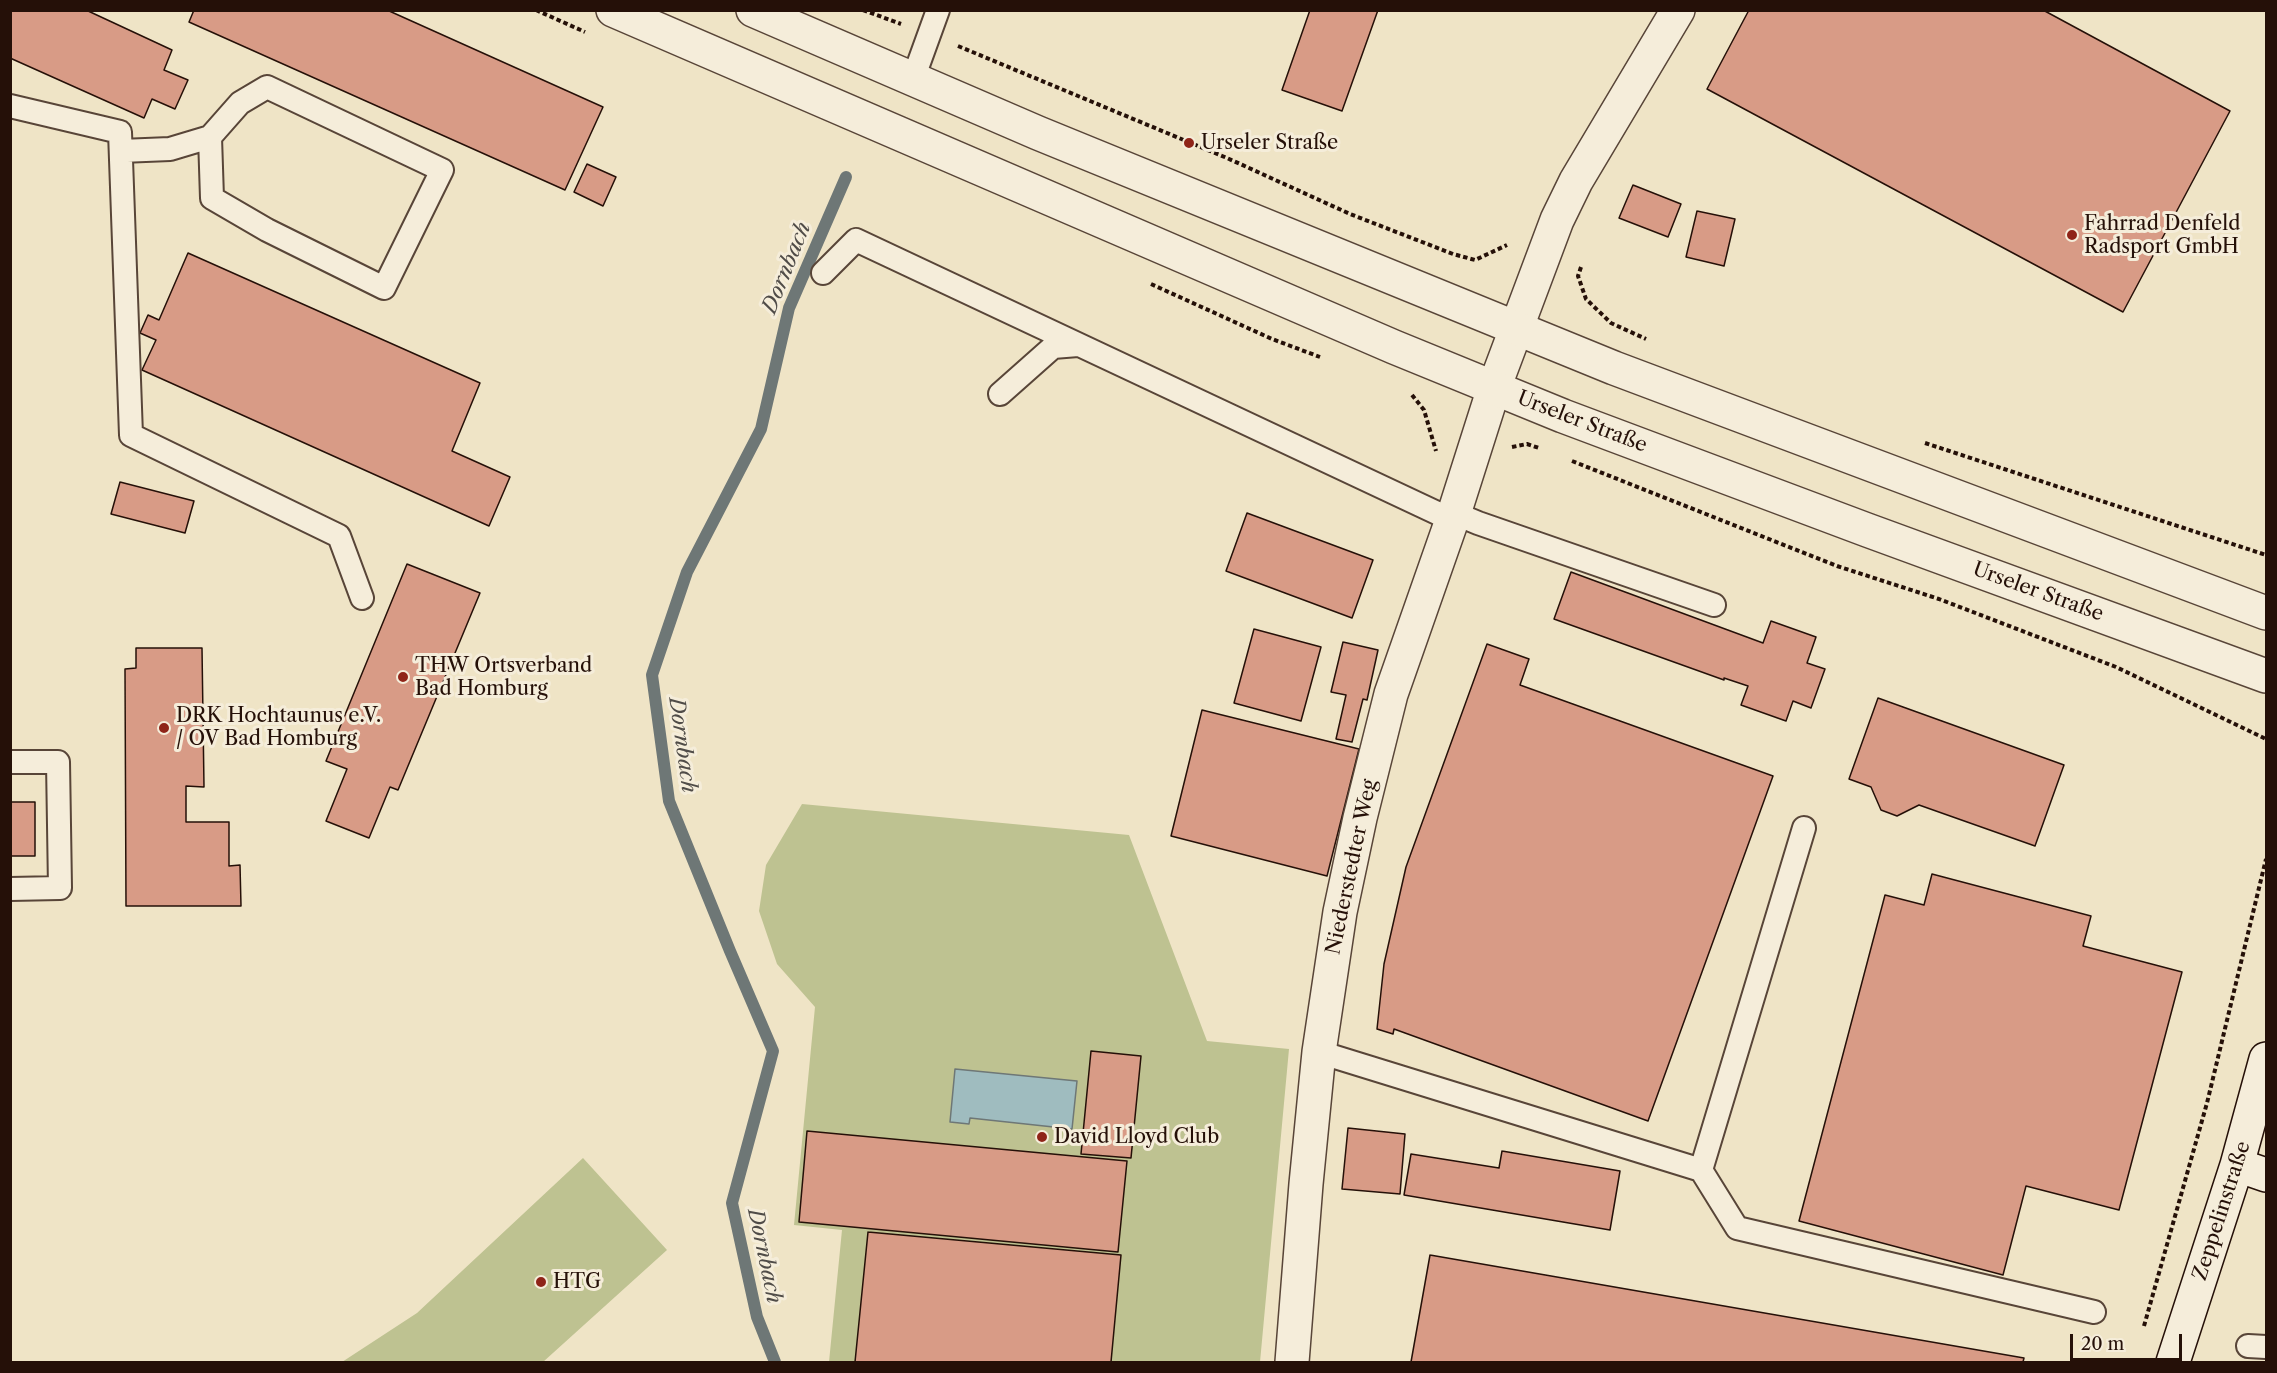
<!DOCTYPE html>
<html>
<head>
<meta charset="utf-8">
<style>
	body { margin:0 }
	#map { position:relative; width:2277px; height:1373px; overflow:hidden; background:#efe4c6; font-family:"Libre Caslon Text",serif }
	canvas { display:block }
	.frame { position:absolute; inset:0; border:12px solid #251008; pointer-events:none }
	.scale { position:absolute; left:2070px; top:1334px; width:112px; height:27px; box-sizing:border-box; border:3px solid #251008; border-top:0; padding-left:8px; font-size:18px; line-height:21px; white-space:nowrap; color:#251008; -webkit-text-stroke:4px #f5edda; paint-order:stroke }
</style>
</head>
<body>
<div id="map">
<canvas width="2277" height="1373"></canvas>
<div class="frame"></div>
<div class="scale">20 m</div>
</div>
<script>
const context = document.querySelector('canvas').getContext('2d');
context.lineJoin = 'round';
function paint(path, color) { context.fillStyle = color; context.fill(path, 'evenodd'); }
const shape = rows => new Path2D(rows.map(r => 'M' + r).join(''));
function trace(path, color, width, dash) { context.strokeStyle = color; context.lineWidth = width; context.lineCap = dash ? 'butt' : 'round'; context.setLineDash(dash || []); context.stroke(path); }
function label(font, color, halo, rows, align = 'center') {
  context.font = font + ' "Libre Caslon Text",serif'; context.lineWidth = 6; context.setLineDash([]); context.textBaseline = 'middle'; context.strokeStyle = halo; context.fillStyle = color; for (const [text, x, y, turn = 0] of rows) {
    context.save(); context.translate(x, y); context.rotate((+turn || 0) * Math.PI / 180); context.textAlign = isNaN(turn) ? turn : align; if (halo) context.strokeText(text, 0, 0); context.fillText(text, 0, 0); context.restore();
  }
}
paint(shape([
	[802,804,1129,835,1207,1041,1289,1049,1260,1362,829,1362,842,1230,794,1225,815,1007,777,964,759,911,766,865],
	[583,1158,667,1250,543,1362,342,1362,417,1313]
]), '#bec291');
const water = shape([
	[955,1069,1077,1081,1072,1129,970,1118,969,1124,950,1122,955,1069]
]);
paint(water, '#9fbcbf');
trace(water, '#6e7776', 1.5);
trace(shape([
	[775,1362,757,1317,732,1203,773,1051,730,951,669,801,652,675,687,572,761,429,789,308,846,177]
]), '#6e7776', 12);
const building = shape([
	[10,10,86,10,172,50,164,70,188,80,175,109,152,99,144,118,10,58,10,10],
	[194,10,387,10,603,107,565,190,189,22,194,10],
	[1310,10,1378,10,1342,111,1282,90,1310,10],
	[1749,10,2043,10,2230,111,2123,312,1707,89,1749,10],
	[587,164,616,177,603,206,574,192,587,164],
	[1633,185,1681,204,1668,237,1619,218,1633,185],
	[1697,211,1735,219,1724,266,1686,257,1697,211],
	[188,253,480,383,452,451,510,477,489,526,142,370,156,340,140,333,148,315,159,320,188,253],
	[120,482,194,501,185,533,111,514,120,482],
	[1247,513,1373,560,1352,618,1226,571,1247,513],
	[407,564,480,593,398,790,390,787,369,838,326,821,347,769,326,761,407,564],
	[1571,572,1763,643,1771,621,1816,637,1807,663,1825,669,1811,708,1793,701,1786,721,1741,705,1748,686,1724,678,1724,680,1554,619,1571,572],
	[1254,629,1321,647,1301,721,1234,703,1254,629],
	[1343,642,1378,650,1367,700,1363,699,1352,742,1336,739,1346,695,1331,692,1343,642],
	[1487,644,1529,659,1520,685,1773,776,1648,1121,1394,1029,1393,1034,1377,1029,1384,964,1406,867,1487,644],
	[136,648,202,648,204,787,186,786,186,822,229,822,229,866,240,865,241,906,126,906,125,669,136,668,136,648],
	[1878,698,2064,765,2035,846,1919,805,1897,816,1881,810,1871,787,1849,779,1878,698],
	[1202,710,1359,749,1327,876,1171,836,1202,710],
	[10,802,35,802,35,856,10,856,10,802],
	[1932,874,2091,916,2083,946,2182,972,2119,1210,2026,1186,2003,1275,1799,1221,1885,895,1924,905,1932,874],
	[1091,1051,1141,1056,1131,1158,1081,1154,1091,1051],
	[1348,1128,1405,1134,1400,1194,1342,1189,1348,1128],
	[807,1131,1127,1161,1118,1252,799,1222,807,1131],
	[1502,1151,1620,1171,1610,1230,1404,1195,1411,1154,1499,1168,1502,1151],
	[868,1232,1121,1255,1111,1362,855,1362,868,1232],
	[1430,1255,2024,1358,2023,1362,1411,1362,1430,1255]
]);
paint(building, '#d89b86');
trace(building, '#251008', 1.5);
const service = shape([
	[913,79,938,10],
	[10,106,120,132,131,435,339,536,362,598],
	[121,151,170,149,210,137,240,103,267,87,442,170,384,288,267,230,212,198,210,137],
	[823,273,856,240,1452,520],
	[1000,394,1053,347,1078,345],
	[1454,513,1478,523,1714,605],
	[10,762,58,762,60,888,10,889],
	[1319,1052,1701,1170,1737,1228,2094,1312],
	[1701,1170,1804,828],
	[2248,1346,2266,1347]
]);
const minor = shape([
	[1292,1362,1306,1184,1319,1052,1340,912,1360,818,1391,694,1452,520,1494,388,1557,220,1576,181,1678,10]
]);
const tertiary = shape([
	[613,10,1394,347,1563,416,1867,530,2266,676],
	[753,10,1038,133,1614,368,2266,613]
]);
const secondary = shape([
	[2237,1165,2266,1175],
	[2173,1362,2237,1165,2266,1059]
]);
trace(service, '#584538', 26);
trace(minor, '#584538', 36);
trace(tertiary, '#584538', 36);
trace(secondary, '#251008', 36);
trace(shape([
	[536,10,585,32],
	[863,10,901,24],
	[958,46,1227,158,1350,214,1453,254,1475,260,1507,245],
	[1581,267,1578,276,1586,299,1611,323,1646,339],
	[1151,284,1272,339,1320,357],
	[1412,395,1424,410,1436,451],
	[1925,443,2266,555],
	[1512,447,1527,444,1539,448],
	[1572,461,1837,566,1939,599,2116,667,2266,739],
	[2144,1326,2207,1103,2266,859]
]), '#251008', 4, [4.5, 3]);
trace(service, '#f5edda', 22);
trace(minor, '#f5edda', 33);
trace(tertiary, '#f5edda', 33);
trace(secondary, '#f5edda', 33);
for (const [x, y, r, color] of [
	[1189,143,6,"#8f2418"],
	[2072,235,6,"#8f2418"],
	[403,677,6,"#8f2418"],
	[164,728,6,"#8f2418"],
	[1042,1137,6,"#8f2418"],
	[541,1282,6,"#8f2418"]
]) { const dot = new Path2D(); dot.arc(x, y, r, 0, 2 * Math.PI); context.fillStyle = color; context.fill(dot); trace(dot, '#f5edda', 2); }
label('20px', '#251008', '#f5edda', [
	["Urseler Straße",1201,143],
	["Fahrrad Denfeld",2084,224],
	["Radsport GmbH",2084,247],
	["THW Ortsverband",415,666],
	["Bad Homburg",415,689],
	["DRK Hochtaunus e.V.",176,716],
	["/ OV Bad Homburg",176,739],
	["David Lloyd Club",1054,1137],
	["HTG",553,1282]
], 'left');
label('20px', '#251008', '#f5edda', [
	["Urseler Straße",1582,422,21],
	["Urseler Straße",2038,592,20],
	["Niederstedter Weg",1352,867,-78],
	["Zeppelinstraße",2222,1211,-72]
]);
label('italic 21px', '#504c48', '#f5edda', [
	["Dornbach",787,268,-68],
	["Dornbach",682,745,82],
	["Dornbach",764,1256,78]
]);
</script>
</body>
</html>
